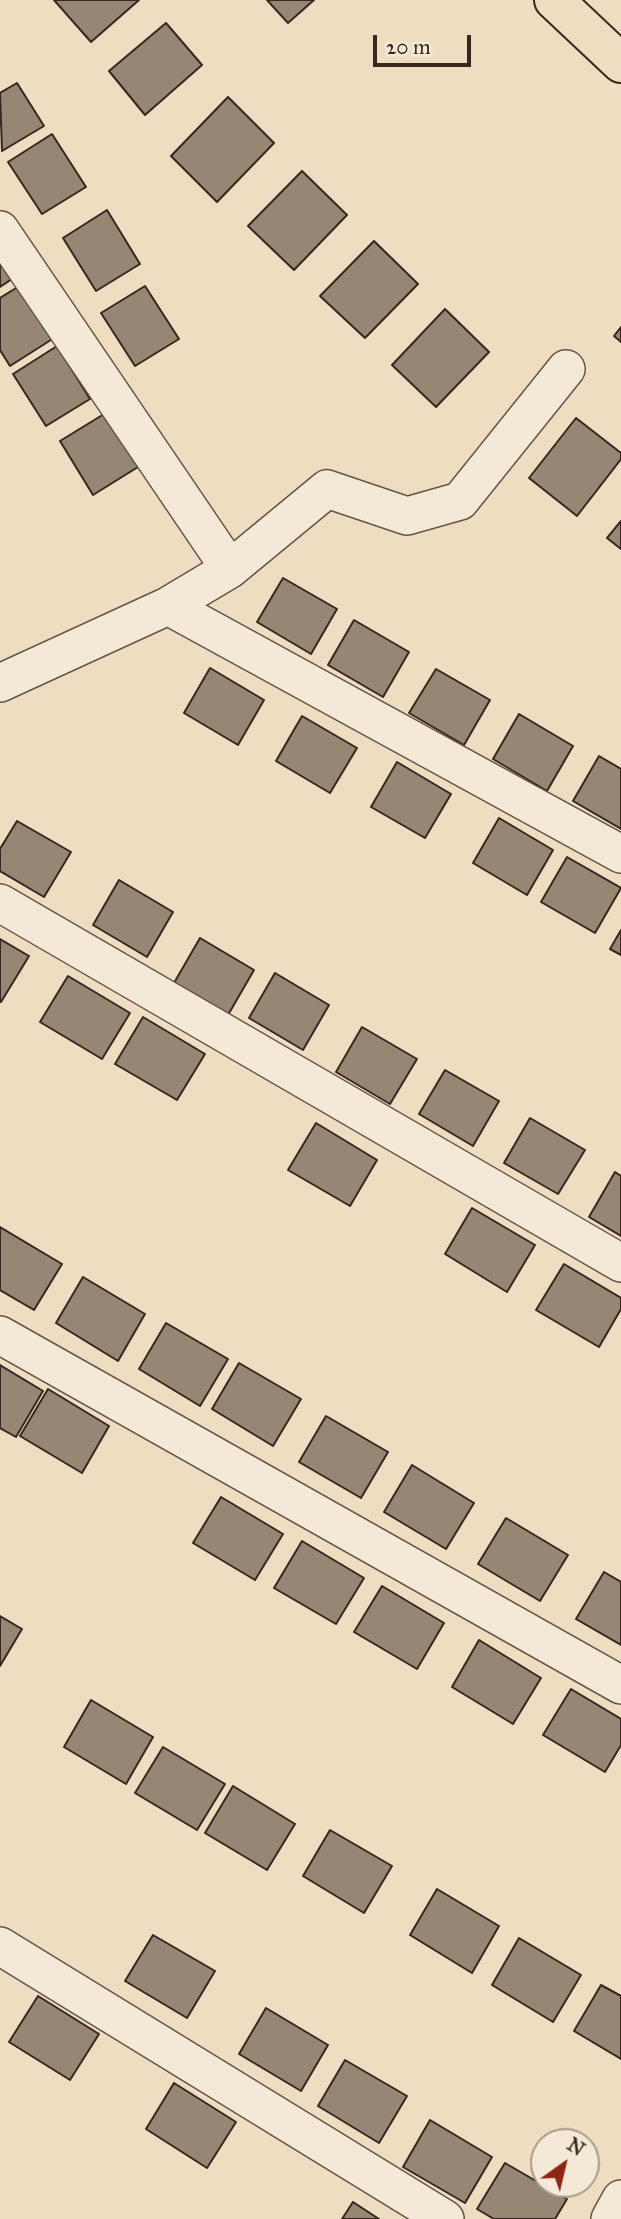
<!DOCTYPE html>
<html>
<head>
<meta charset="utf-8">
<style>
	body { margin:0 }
	#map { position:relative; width:621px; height:2219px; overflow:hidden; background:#eeddc1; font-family:"IM FELL Great Primer",serif }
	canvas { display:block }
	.north { position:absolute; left:530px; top:2128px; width:70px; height:70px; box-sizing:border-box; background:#f4e9d7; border:2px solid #a89b8d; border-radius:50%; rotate:34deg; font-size:19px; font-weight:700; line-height:28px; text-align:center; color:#37271f }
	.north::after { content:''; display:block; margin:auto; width:24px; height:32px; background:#8f2418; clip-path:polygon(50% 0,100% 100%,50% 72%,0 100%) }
	.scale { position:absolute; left:373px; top:35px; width:98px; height:32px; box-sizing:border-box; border:4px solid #37271f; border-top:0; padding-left:9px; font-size:21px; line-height:24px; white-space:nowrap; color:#37271f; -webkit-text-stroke:5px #f4e9d7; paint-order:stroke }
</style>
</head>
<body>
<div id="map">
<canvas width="621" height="2219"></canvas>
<div class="north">N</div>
<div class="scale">20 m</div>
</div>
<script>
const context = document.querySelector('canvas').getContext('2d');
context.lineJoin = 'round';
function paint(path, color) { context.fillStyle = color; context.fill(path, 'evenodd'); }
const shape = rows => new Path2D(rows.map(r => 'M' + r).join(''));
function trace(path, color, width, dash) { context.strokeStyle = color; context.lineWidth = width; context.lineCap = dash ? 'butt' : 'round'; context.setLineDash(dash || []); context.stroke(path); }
const building = shape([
	[54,0,139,0,91,42,54,0],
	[267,0,314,0,288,23,267,0],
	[166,23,202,65,145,115,109,71,166,23],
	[17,83,44,126,2,151,0,93,17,83],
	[228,97,274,143,217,202,171,156,228,97],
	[52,134,86,187,42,214,8,162,52,134],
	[302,171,347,215,294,270,248,226,302,171],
	[107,210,140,264,96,291,63,238,107,210],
	[374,241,418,284,365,338,320,296,374,241],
	[0,261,12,279,0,287,0,261],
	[21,285,54,338,10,366,0,350,0,298,21,285],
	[145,286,179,339,135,366,101,313,145,286],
	[445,309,489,352,436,407,392,365,445,309],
	[621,327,621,342,614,336,621,327],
	[57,346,90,399,46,426,13,374,57,346],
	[104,414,138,467,93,495,60,441,104,414],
	[576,418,621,453,621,459,577,516,529,478,576,418],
	[621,521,621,549,607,538,621,521],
	[283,578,337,609,311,654,257,622,283,578],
	[354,620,409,652,383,697,328,665,354,620],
	[210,668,264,700,238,745,184,713,210,668],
	[436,669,490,700,464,745,409,713,436,669],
	[519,714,573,746,547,791,493,759,519,714],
	[302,716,357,748,330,793,276,761,302,716],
	[599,756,621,769,621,829,573,801,599,756],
	[397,762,451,794,425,838,371,807,397,762],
	[499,818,553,850,527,895,473,863,499,818],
	[17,821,71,852,44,897,0,871,0,849,17,821],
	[567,857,621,888,595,933,541,902,567,857],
	[119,880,173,912,147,957,93,925,119,880],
	[621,930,621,955,610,949,621,930],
	[200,938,254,970,228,1015,174,983,200,938],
	[0,939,29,956,1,1002,0,1002,0,939],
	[275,973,329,1005,303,1050,249,1018,275,973],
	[68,976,130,1013,102,1059,40,1022,68,976],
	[143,1017,205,1054,177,1100,115,1064,143,1017],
	[362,1027,417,1059,390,1104,336,1072,362,1027],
	[445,1070,499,1101,473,1146,419,1114,445,1070],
	[530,1118,585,1150,558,1194,504,1163,530,1118],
	[316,1123,377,1160,350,1206,288,1170,316,1123],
	[615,1172,621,1176,621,1236,589,1217,615,1172],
	[472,1208,535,1245,507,1292,445,1254,472,1208],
	[0,1227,62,1264,34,1310,0,1290,0,1227],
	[564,1264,621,1298,621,1309,599,1347,536,1310,564,1264],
	[83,1277,145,1314,118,1361,56,1323,83,1277],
	[166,1323,228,1359,200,1406,139,1369,166,1323],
	[239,1363,301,1399,273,1446,212,1409,239,1363],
	[0,1365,43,1391,16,1437,0,1428,0,1365],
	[48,1389,109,1426,82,1473,20,1436,48,1389],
	[326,1416,388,1452,361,1498,299,1462,326,1416],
	[412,1465,474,1503,446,1549,384,1512,412,1465],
	[221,1497,283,1534,255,1580,193,1543,221,1497],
	[506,1518,568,1555,540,1601,478,1564,506,1518],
	[302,1541,364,1578,336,1624,274,1588,302,1541],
	[604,1572,621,1582,621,1645,576,1619,604,1572],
	[382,1586,444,1623,417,1669,354,1632,382,1586],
	[0,1616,22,1629,0,1666,0,1616],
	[479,1640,541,1678,513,1724,452,1687,479,1640],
	[571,1689,621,1719,621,1745,605,1772,543,1735,571,1689],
	[91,1700,153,1737,126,1784,64,1747,91,1700],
	[163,1747,225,1784,197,1830,135,1793,163,1747],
	[233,1786,295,1824,267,1870,205,1833,233,1786],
	[330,1830,392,1866,364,1913,303,1876,330,1830],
	[437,1889,499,1926,472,1973,410,1935,437,1889],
	[153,1935,215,1971,187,2018,125,1981,153,1935],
	[519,1938,581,1975,553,2022,492,1985,519,1938],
	[601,1985,621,1996,621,2059,574,2031,601,1985],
	[38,1996,99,2034,70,2080,9,2042,38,1996],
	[266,2008,328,2045,301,2091,239,2054,266,2008],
	[345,2060,407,2096,379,2143,318,2106,345,2060],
	[174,2083,236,2122,207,2168,146,2129,174,2083],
	[430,2120,492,2157,465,2203,403,2167,430,2120],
	[505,2163,567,2199,555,2219,494,2219,477,2209,505,2163],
	[353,2202,379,2219,342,2219,353,2202]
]);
paint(building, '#968673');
trace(building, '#37271f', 2);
const minor = shape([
	[0,230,230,569],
	[168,606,621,854],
	[0,683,168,606,230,569,327,489,407,516,460,501,566,369],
	[0,903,621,1263],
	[0,1335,621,1685],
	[0,1946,445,2219],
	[610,2219,621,2199]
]);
const major = shape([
	[554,0,621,63]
]);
trace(minor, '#655448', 40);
trace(major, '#37271f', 42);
trace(minor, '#f4e9d7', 37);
trace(major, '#eeddc1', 38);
</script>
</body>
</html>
